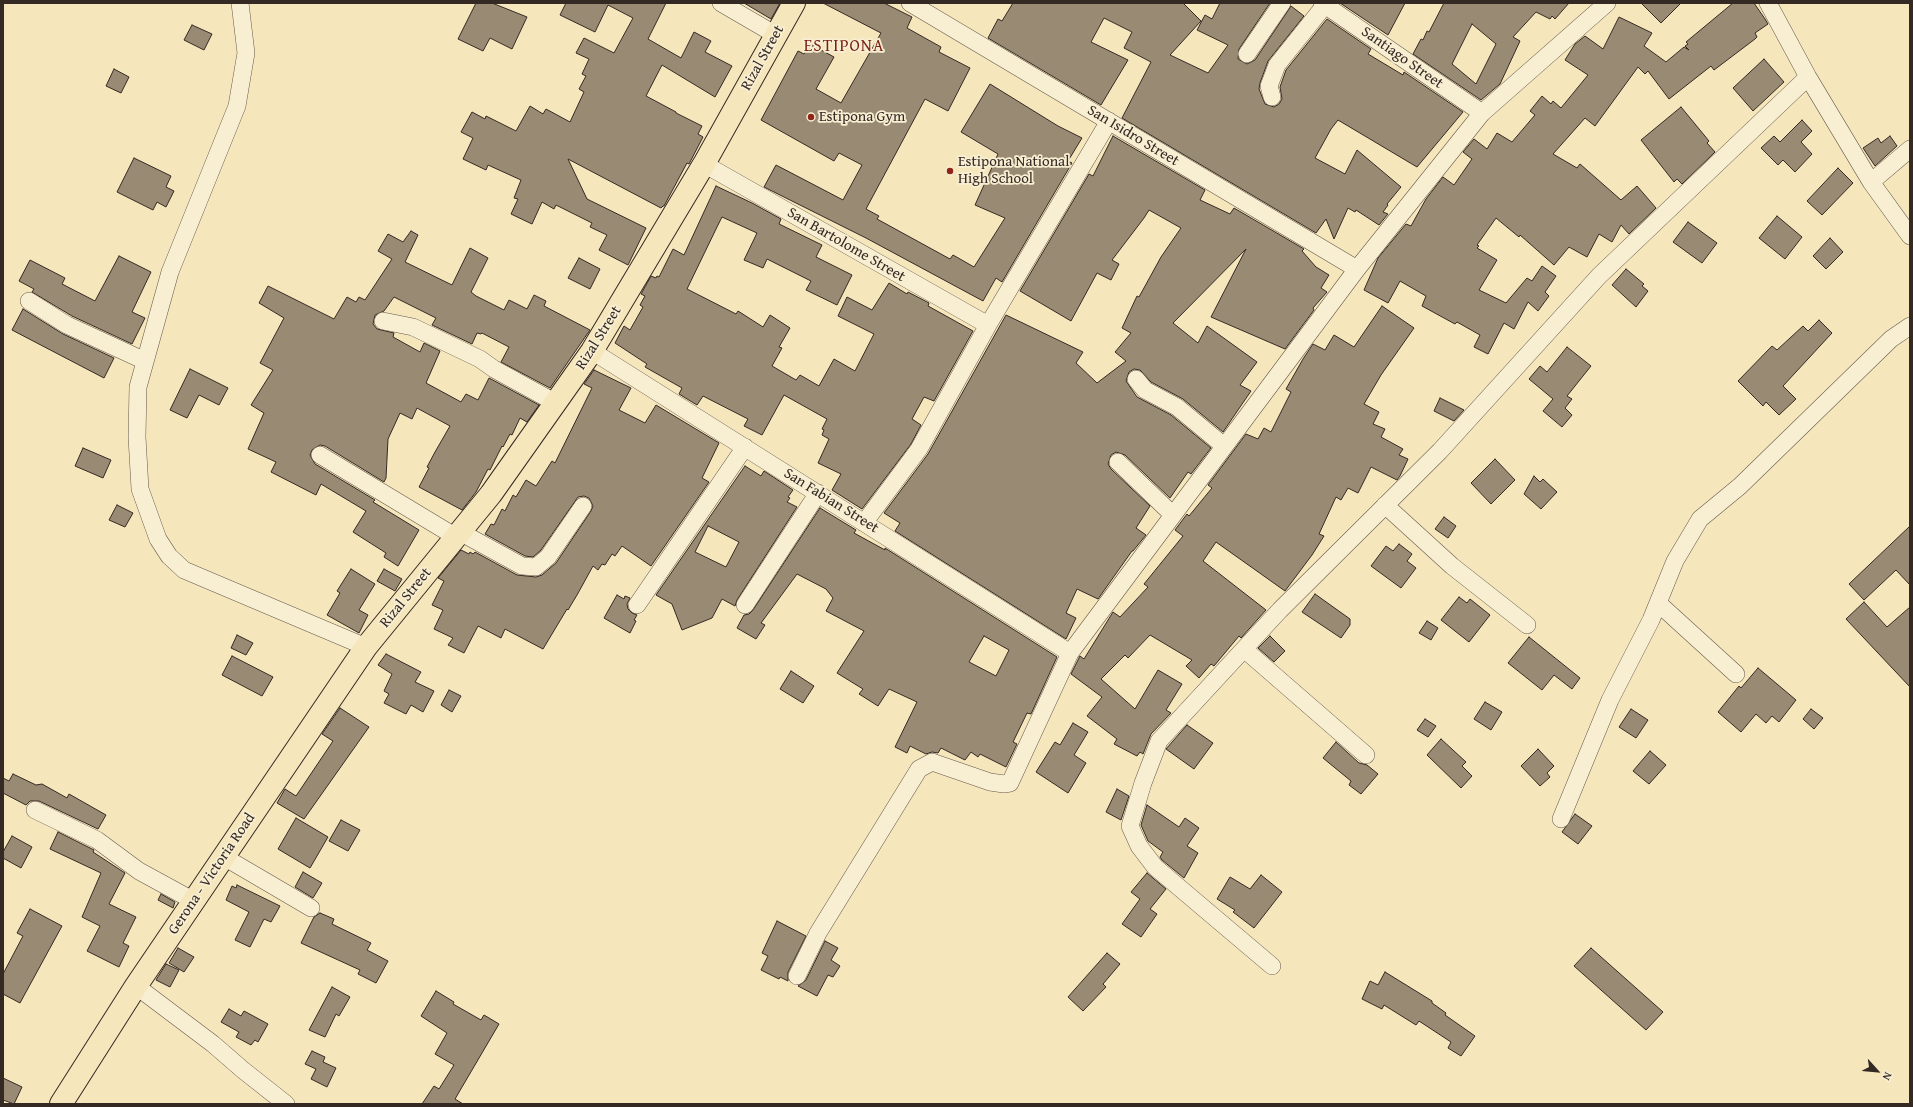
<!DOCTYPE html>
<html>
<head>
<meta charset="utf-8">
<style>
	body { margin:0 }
	#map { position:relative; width:1913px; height:1107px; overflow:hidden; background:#f5e6bb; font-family:"Gentium Book Plus",serif }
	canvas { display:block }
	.frame { position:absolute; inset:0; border:4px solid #352924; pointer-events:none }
	.north { position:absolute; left:1857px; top:1051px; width:40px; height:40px; -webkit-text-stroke:3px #f8efd3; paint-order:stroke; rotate:117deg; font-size:11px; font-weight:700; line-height:16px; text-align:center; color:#352924 }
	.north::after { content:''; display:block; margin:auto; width:14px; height:18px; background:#352924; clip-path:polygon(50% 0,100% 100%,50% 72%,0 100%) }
</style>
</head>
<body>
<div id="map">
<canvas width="1913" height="1107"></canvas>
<div class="frame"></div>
<div class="north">N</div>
</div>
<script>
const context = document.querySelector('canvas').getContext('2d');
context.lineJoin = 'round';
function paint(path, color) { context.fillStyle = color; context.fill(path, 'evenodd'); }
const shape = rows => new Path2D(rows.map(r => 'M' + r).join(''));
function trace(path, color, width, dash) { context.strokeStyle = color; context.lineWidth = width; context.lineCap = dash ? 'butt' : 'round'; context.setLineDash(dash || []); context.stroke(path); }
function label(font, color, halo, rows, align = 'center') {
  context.font = font + ' "Gentium Book Plus",serif'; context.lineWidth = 3.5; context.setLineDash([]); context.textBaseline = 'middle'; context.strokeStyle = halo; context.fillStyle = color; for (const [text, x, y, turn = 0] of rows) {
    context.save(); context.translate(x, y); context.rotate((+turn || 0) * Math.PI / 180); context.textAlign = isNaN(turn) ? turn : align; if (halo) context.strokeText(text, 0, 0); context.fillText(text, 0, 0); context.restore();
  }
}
const building = shape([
	[476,3,492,3,527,17,512,49,490,38,483,51,458,39,476,3],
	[566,3,666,3,648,39,681,58,694,32,711,41,705,52,732,66,715,97,662,65,646,96,676,112,676,113,702,126,698,134,703,137,689,164,687,163,664,206,663,206,661,208,568,159,587,199,646,228,628,265,599,250,607,235,590,227,592,223,556,205,554,209,542,202,532,224,511,214,518,199,514,198,521,180,488,165,486,170,463,159,473,138,461,132,472,112,485,119,486,116,516,131,530,106,543,114,546,109,570,122,584,92,579,89,586,76,582,74,589,59,576,53,584,38,614,53,633,18,608,5,595,32,560,15,566,3],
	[744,3,780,3,771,19,744,3],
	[823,3,884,3,912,17,907,28,941,47,939,52,970,68,948,111,925,99,866,209,879,216,877,219,950,259,953,255,974,267,1005,218,975,205,998,154,961,132,990,84,1058,126,1082,138,1068,161,1072,163,1002,282,996,278,983,301,866,238,764,187,776,165,843,200,862,165,839,153,834,161,761,120,798,51,804,54,810,44,834,57,816,89,841,103,881,33,823,3],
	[1013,3,1183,3,1201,21,1170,55,1208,73,1228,45,1197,30,1205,15,1212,19,1220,3,1270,3,1239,49,1238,59,1247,64,1255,60,1291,6,1304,16,1268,61,1260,83,1259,89,1265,104,1274,107,1279,104,1282,99,1280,87,1286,70,1327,19,1371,49,1368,54,1403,75,1404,72,1463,112,1417,167,1338,120,1331,129,1315,158,1345,174,1357,150,1401,187,1387,204,1388,205,1383,212,1388,214,1379,225,1356,210,1355,212,1348,208,1334,239,1326,219,1316,233,1122,118,1151,62,1124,48,1132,32,1104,18,1091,42,1128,60,1101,105,988,38,998,19,1002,21,1013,3],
	[1340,3,1405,3,1388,35,1340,3],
	[1444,3,1569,3,1555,19,1552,16,1550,19,1536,12,1513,37,1520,41,1500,84,1481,100,1413,54,1421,39,1423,40,1427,31,1429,32,1444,3],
	[1472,24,1496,44,1476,84,1452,64,1472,24],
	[1641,3,1681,3,1661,23,1641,3],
	[1733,3,1754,3,1765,19,1768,24,1755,33,1757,37,1755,39,1714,70,1711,66,1669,99,1648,71,1645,74,1638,67,1595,126,1585,118,1553,154,1577,168,1580,164,1621,200,1637,186,1656,208,1629,234,1621,225,1612,242,1599,234,1587,257,1569,247,1554,265,1520,235,1519,237,1496,218,1477,245,1479,246,1477,248,1497,260,1479,290,1506,303,1527,278,1532,281,1542,266,1556,276,1545,292,1549,296,1538,311,1528,302,1514,329,1504,323,1488,354,1474,347,1480,335,1457,322,1455,324,1422,306,1426,296,1400,281,1388,303,1364,290,1378,258,1406,224,1411,226,1426,199,1443,177,1454,185,1472,159,1463,152,1474,139,1487,149,1497,133,1512,142,1535,115,1530,111,1542,96,1551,104,1553,101,1561,108,1588,75,1565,60,1575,44,1585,36,1603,49,1619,17,1652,33,1644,46,1666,62,1684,47,1689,50,1685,46,1688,44,1686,42,1733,3],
	[192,25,212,34,204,50,184,40,192,25],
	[1764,59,1784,82,1753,111,1733,88,1764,59],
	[114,69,129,77,121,93,106,86,114,69],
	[1681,107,1709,141,1707,143,1715,152,1682,184,1677,179,1674,182,1641,140,1681,107],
	[1802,120,1812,131,1801,142,1812,154,1795,172,1783,160,1778,165,1761,148,1774,136,1780,142,1802,120],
	[1113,136,1205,190,1200,200,1230,214,1234,208,1304,249,1302,251,1316,267,1329,275,1321,288,1327,292,1313,308,1314,310,1285,349,1211,317,1246,249,1173,323,1198,343,1207,326,1257,362,1240,385,1251,391,1223,432,1183,399,1151,382,1140,370,1134,369,1129,372,1126,381,1137,397,1171,415,1211,448,1191,474,1188,472,1170,498,1125,455,1116,452,1111,455,1108,464,1111,469,1150,506,1136,528,1146,535,1133,551,1132,551,1098,599,1077,589,1066,613,1076,618,1066,639,895,531,900,523,884,513,928,454,1006,315,1083,352,1076,363,1097,383,1126,361,1115,352,1131,333,1122,328,1137,296,1139,297,1161,257,1181,228,1149,210,1144,218,1112,260,1119,264,1111,280,1097,273,1071,321,1020,291,1089,174,1093,176,1113,136],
	[1890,136,1897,146,1875,166,1863,148,1878,138,1881,143,1890,136],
	[134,158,171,176,166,187,174,191,166,207,157,202,153,210,117,192,134,158],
	[1838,168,1853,183,1822,215,1807,201,1838,168],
	[716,186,752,203,781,219,779,224,822,245,816,257,852,275,837,305,806,290,811,281,767,259,763,268,744,260,757,233,722,217,717,227,687,289,736,314,738,311,763,327,770,315,790,328,779,347,782,348,772,366,796,380,800,375,819,386,834,359,855,371,874,334,838,316,847,297,872,310,889,283,907,294,908,292,929,303,928,306,973,331,934,401,924,397,912,419,921,425,911,444,862,509,832,490,841,474,818,463,829,439,822,435,824,430,822,429,827,419,784,395,762,435,744,426,748,419,703,396,697,405,679,394,682,388,645,367,647,364,615,343,624,326,630,330,643,307,640,305,645,296,641,294,651,276,656,278,657,276,659,277,673,249,684,255,716,186],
	[1777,216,1802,237,1785,259,1759,238,1777,216],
	[1688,222,1717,243,1702,263,1673,242,1688,222],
	[411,231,418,235,405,262,452,285,470,248,488,258,471,292,476,296,504,310,509,300,527,309,534,295,546,301,544,306,590,330,550,388,501,362,509,347,482,333,481,334,477,333,472,344,432,325,436,318,394,297,384,311,375,315,373,324,377,329,394,333,393,337,420,352,424,343,440,351,426,383,461,402,466,394,478,400,489,378,539,405,527,422,520,418,512,435,510,434,503,447,502,446,490,470,488,469,476,492,462,510,419,487,429,468,427,467,435,452,450,426,417,408,412,419,400,413,388,439,386,478,384,482,325,446,320,445,312,450,310,455,315,464,375,500,373,502,419,530,398,566,384,557,386,553,353,532,366,511,321,484,316,495,271,472,276,462,248,449,264,413,251,405,273,370,260,363,284,318,259,303,268,286,334,319,347,297,356,302,359,297,365,300,392,259,378,251,388,234,403,242,411,231],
	[1830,238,1843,252,1826,269,1813,256,1830,238],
	[119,256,151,272,132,312,145,318,132,344,72,316,32,292,34,289,19,281,30,260,65,278,62,284,95,301,119,256],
	[579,258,600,269,590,289,568,278,579,258],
	[1626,269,1644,284,1642,286,1648,291,1636,307,1612,285,1626,269],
	[1382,306,1414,328,1381,375,1364,404,1379,412,1373,424,1385,429,1381,437,1403,449,1399,455,1408,459,1400,476,1397,480,1371,467,1358,493,1348,488,1341,500,1336,497,1319,534,1324,536,1312,555,1285,591,1216,542,1203,561,1266,610,1241,638,1239,636,1214,666,1211,664,1199,678,1186,666,1192,660,1150,635,1128,658,1125,655,1101,679,1135,709,1158,670,1182,684,1166,710,1171,713,1151,734,1143,754,1140,752,1137,756,1114,744,1117,739,1087,716,1102,697,1071,674,1080,656,1084,659,1113,612,1120,617,1148,587,1144,584,1183,536,1175,530,1187,514,1189,516,1212,488,1208,485,1246,434,1258,439,1264,428,1271,432,1291,392,1286,389,1303,359,1313,344,1325,350,1334,335,1354,347,1382,306],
	[23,309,63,334,114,358,104,378,12,330,23,309],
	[1819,320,1832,333,1783,386,1796,399,1779,415,1766,402,1763,406,1738,381,1772,346,1777,350,1803,326,1808,331,1819,320],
	[1567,347,1591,366,1567,396,1572,399,1565,408,1572,415,1562,427,1543,411,1553,399,1529,379,1540,366,1547,372,1567,347],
	[190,369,228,388,219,405,199,395,187,418,170,410,190,369],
	[594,370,631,388,619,410,645,423,656,405,719,443,702,478,709,482,651,566,622,546,615,556,612,554,605,565,602,564,598,570,593,566,577,595,568,610,567,609,543,649,505,629,501,638,478,626,464,653,448,645,453,638,434,629,443,610,432,605,444,581,438,578,461,550,469,554,470,552,473,554,475,552,517,575,536,577,542,575,556,563,591,511,593,506,589,498,584,496,578,497,541,550,533,557,525,556,485,534,491,524,494,525,502,509,505,511,513,495,516,497,526,480,536,486,552,461,555,463,592,388,584,384,594,370],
	[1440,398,1464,410,1454,421,1434,411,1440,398],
	[83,448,111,460,103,478,75,466,83,448],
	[1495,459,1515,480,1491,504,1471,483,1495,459],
	[745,466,761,476,764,471,793,490,788,497,790,498,787,502,797,507,737,600,735,606,722,599,712,618,682,630,672,604,656,595,745,466],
	[708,526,739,542,726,567,695,552,708,526],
	[1534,476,1540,482,1543,479,1557,492,1541,509,1524,494,1534,476],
	[117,505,133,513,125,527,109,520,117,505],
	[820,508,856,530,854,533,885,550,885,548,1057,657,1031,714,1027,713,1013,742,1017,744,1006,767,980,754,978,757,971,752,965,760,941,748,938,753,932,752,926,754,910,746,907,753,895,747,917,702,889,689,878,706,859,694,863,689,837,673,864,631,826,611,833,598,826,589,797,574,761,623,765,625,756,639,737,628,744,615,749,614,753,610,820,508],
	[984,636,1009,650,996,676,969,662,984,636],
	[1444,517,1456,526,1448,538,1435,529,1444,517],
	[1910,526,1910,585,1896,570,1864,600,1849,584,1910,526],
	[1399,544,1412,554,1407,561,1416,568,1401,588,1371,566,1386,546,1393,551,1399,544],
	[351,569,375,584,359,610,368,615,359,633,327,615,340,593,337,591,351,569],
	[384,569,402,579,395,591,377,581,384,569],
	[1315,594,1350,619,1350,625,1341,638,1302,612,1315,594],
	[617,595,624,599,625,596,630,598,627,604,628,609,632,613,637,615,634,620,636,621,630,633,604,618,617,595],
	[1459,597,1467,603,1470,599,1490,615,1469,642,1441,620,1459,597],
	[1864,602,1887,627,1910,607,1910,687,1846,619,1864,602],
	[1427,621,1438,628,1431,640,1419,633,1427,621],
	[237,635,253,643,246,655,231,648,237,635],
	[1270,636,1285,651,1274,662,1258,648,1270,636],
	[1529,637,1580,678,1572,689,1554,675,1542,690,1508,663,1529,637],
	[386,654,421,672,415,682,434,691,423,712,411,705,406,714,384,703,389,694,384,691,392,674,378,665,386,654],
	[232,656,273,677,262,696,222,675,232,656],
	[1758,668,1796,700,1779,722,1772,716,1766,723,1756,714,1741,732,1718,712,1739,686,1741,688,1758,668],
	[791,671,814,686,803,703,780,689,791,671],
	[449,690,461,696,452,712,441,705,449,690],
	[1485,702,1502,712,1491,730,1474,719,1485,702],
	[340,708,369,727,304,819,277,803,285,789,296,796,333,741,322,734,340,708],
	[1631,709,1648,720,1636,738,1619,727,1631,709],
	[1811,709,1823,718,1814,729,1803,719,1811,709],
	[1425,719,1436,726,1428,737,1417,730,1425,719],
	[1073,723,1088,732,1074,755,1086,763,1068,793,1036,772,1055,742,1060,745,1073,723],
	[1187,725,1213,743,1194,769,1166,749,1187,725],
	[1441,739,1466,762,1462,766,1472,776,1461,788,1427,755,1441,739],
	[1336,742,1359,763,1367,765,1378,774,1361,794,1349,785,1351,781,1323,758,1336,742],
	[1538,749,1554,766,1547,773,1550,777,1540,786,1521,766,1538,749],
	[1650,751,1666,765,1649,784,1633,771,1650,751],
	[13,774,36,785,42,784,67,798,69,794,106,815,98,829,39,801,30,801,26,805,3,793,3,778,9,781,13,774],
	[1117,789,1129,796,1121,820,1106,812,1117,789],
	[1147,805,1179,827,1185,818,1199,828,1187,846,1198,853,1184,878,1162,860,1160,857,1163,852,1148,841,1141,825,1147,805],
	[1575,814,1592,826,1578,844,1562,832,1575,814],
	[296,818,328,837,310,868,278,849,296,818],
	[341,820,360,830,348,851,329,841,341,820],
	[58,832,94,850,93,852,125,873,109,904,136,917,123,943,129,946,119,967,87,951,100,926,82,917,101,873,50,849,58,832],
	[12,836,32,847,21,868,3,858,3,852,12,836],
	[303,872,322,883,313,898,295,887,303,872],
	[1147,873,1166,889,1150,909,1157,914,1141,937,1122,924,1140,899,1131,892,1147,873],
	[1261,875,1282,892,1254,928,1233,912,1235,910,1217,899,1230,877,1250,889,1261,875],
	[237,885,280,906,271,922,264,919,250,947,235,940,249,912,226,900,232,886,236,888,237,885],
	[161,894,175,902,173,908,158,900,161,894],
	[30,909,62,926,20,1003,3,994,3,974,23,936,17,933,30,909],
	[320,913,334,919,332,924,371,943,367,950,388,961,376,983,358,974,360,970,301,943,314,917,320,913],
	[777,921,806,936,788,972,788,981,780,977,779,979,761,970,768,956,762,953,777,921],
	[825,941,838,948,831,960,840,966,833,977,828,975,817,996,798,986,806,980,825,941],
	[178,948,194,957,184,972,169,963,178,948],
	[1591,948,1663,1012,1646,1030,1574,966,1591,948],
	[1107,953,1120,964,1103,984,1106,987,1083,1011,1068,997,1107,953],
	[166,964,179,970,170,987,156,980,166,964],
	[1385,972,1432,1001,1432,1003,1446,1013,1445,1015,1475,1036,1461,1056,1448,1048,1451,1042,1419,1021,1416,1025,1384,1005,1382,1009,1362,999,1370,981,1378,985,1385,972],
	[332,987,350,997,339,1016,336,1014,325,1037,309,1030,332,987],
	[436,991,454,1002,453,1004,481,1020,484,1015,499,1024,455,1099,463,1104,422,1104,434,1086,439,1089,454,1065,435,1054,447,1033,421,1016,436,991],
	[229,1009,241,1016,244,1011,268,1024,258,1042,255,1040,251,1045,236,1037,239,1032,221,1022,229,1009],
	[312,1051,325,1057,323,1062,336,1068,327,1087,311,1079,316,1069,305,1064,312,1051],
	[3,1078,22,1087,14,1104,3,1100,3,1078]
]);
paint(building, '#998b73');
trace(building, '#352924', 1);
const minor = shape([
	[240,3,246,53,237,106,170,272,138,387,137,437,140,489,158,539,169,556,184,570,366,647],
	[721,3,776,35],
	[910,3,1357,269],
	[1322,3,1482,113],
	[1768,3,1808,77,1871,182,1910,236],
	[1247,54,1282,3],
	[1272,97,1269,86,1277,65,1325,5],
	[704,164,988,325],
	[1871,182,1910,149],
	[29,301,67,325,145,361],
	[383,321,413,327,480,359,494,369,556,403],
	[592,351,1070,653],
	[1136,379,1145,390,1177,407,1224,446],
	[320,455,456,537],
	[1118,462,1173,515],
	[1385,505,1452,566,1527,625],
	[864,523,919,449,988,325,1109,121],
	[460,532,522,566,536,567,548,557,583,506],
	[1658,603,1736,674],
	[637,605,745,447],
	[745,605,818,493],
	[1244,649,1366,755],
	[35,810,97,840,139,871,194,901],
	[1561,819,1610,700,1651,620,1675,561,1700,519,1740,486,1891,339,1910,326],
	[224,857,311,908],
	[1272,966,1155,867,1139,846,1130,826,1143,783,1159,741,1280,610,1440,451,1599,276,1808,77],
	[797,976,818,933,919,769,932,762,990,782,1004,784,1010,783,1070,653,1357,269,1482,113,1607,3],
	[136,986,213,1044,243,1070,286,1104]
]);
const major = shape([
	[61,1104,136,986,366,647,491,494,592,351,704,164,794,3]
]);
trace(minor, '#65584a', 18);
trace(major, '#352924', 24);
trace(minor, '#f8efd3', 17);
trace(major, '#f5e6bb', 22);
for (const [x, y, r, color] of [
	[811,117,4,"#8f2418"],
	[950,171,4,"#8f2418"]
]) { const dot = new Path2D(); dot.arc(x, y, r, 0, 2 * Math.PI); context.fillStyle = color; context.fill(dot); trace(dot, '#f8efd3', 1.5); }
label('15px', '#352924', '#f8efd3', [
	["Rizal Street",763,58,-61],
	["Santiago Street",1402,58,35],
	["San Isidro Street",1133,136,31],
	["San Bartolome Street",846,245,30],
	["Rizal Street",599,338,-58],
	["San Fabian Street",831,501,32],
	["Rizal Street",406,598,-51],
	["Gerona - Victoria Road",212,874,-56]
]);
label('15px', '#352924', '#f8efd3', [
	["Estipona Gym",819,117],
	["Estipona National",958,162],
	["High School",958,179]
], 'left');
context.letterSpacing = '1px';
label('17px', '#7a1f14', '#f8efd3', [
	["ESTIPONA",844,47]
]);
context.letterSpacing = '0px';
</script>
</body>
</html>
